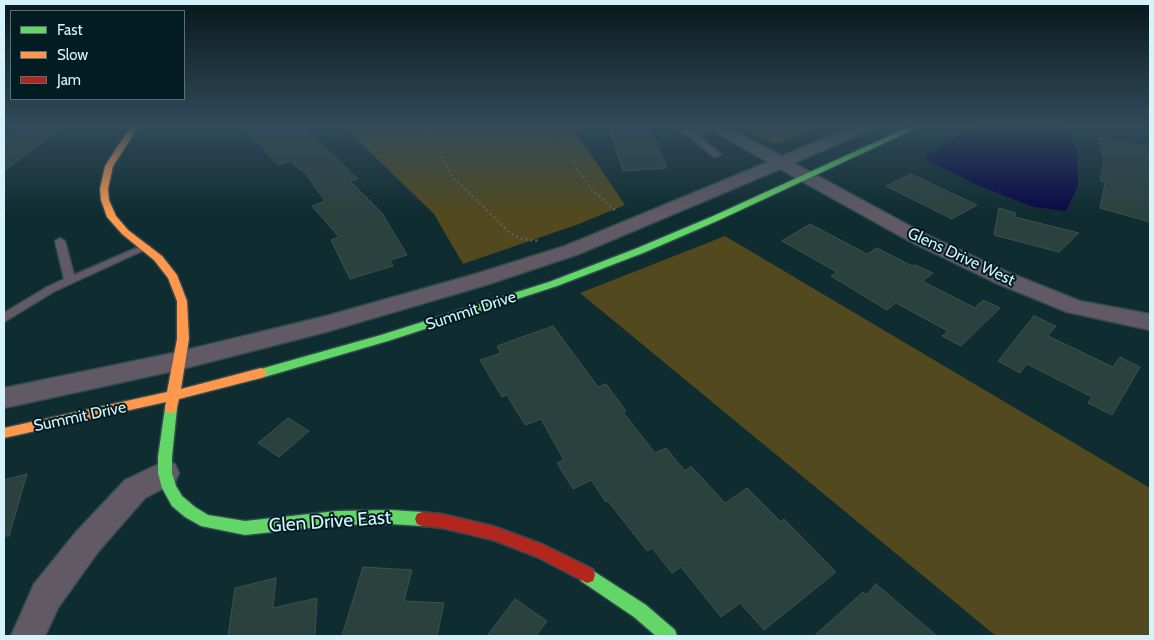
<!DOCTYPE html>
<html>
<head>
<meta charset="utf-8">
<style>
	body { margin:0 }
	#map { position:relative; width:1154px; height:640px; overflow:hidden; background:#0f2c31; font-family:Cabin,sans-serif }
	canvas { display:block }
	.frame { position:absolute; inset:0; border:5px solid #d4f3fa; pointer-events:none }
	.legend { position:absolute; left:10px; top:10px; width:175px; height:90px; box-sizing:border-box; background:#021c21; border:1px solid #567278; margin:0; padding:6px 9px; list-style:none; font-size:15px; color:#d4f3fa }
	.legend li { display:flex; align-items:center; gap:10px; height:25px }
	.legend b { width:25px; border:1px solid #567278 }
</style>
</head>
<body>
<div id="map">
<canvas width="1154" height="640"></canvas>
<div class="frame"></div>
<ul class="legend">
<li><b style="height:6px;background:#63d668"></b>Fast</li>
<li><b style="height:6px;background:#ff974d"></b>Slow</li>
<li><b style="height:6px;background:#b3261e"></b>Jam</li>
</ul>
</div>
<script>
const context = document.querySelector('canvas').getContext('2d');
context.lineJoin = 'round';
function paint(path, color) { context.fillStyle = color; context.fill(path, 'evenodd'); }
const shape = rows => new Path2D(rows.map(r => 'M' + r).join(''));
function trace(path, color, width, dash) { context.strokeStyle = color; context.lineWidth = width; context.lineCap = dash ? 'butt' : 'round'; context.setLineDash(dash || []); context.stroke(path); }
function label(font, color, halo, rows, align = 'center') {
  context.font = font + ' Cabin,sans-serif'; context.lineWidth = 4; context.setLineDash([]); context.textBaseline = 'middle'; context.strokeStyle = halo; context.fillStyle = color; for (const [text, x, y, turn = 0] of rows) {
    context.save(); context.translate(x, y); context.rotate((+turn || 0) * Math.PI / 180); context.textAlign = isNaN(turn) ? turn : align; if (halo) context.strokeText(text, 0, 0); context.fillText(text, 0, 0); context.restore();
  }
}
paint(shape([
	[343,126,572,126,625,205,579,224,463,264,434,214],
	[734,126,822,126,776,144],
	[725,236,1150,488,1150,636,996,636,580,293]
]), '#52491e');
paint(shape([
	[982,126,1060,126,1067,131,1077,149,1078,186,1066,211,1034,207,977,185,927,160,927,155,948,142]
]), '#090546');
const building = shape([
	[24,126,64,126,4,171,4,139,24,126],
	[243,126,303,126,358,179,350,181,382,213,407,255,390,260,393,266,350,279,331,240,339,237,312,206,325,201,303,170,300,170,291,161,278,165,243,126],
	[650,129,667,168,623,171,610,131,650,129],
	[1098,137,1150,147,1150,222,1100,208,1105,183,1100,181,1104,160,1098,137],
	[911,174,977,205,952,219,886,186,911,174],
	[999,208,1016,213,1015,217,1079,233,1059,252,994,235,999,208],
	[810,224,867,254,877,248,912,266,915,265,933,273,922,281,975,308,983,300,1000,308,961,346,942,336,948,331,896,303,887,310,831,276,837,272,782,241,810,224],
	[1034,316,1056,326,1048,336,1113,367,1120,357,1140,367,1112,415,1088,403,1092,397,1027,364,1020,373,998,361,1034,316],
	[553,326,598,387,606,384,626,411,623,412,655,453,666,448,685,471,691,466,725,503,747,488,781,522,784,519,836,572,764,630,740,603,721,617,681,567,672,573,652,548,647,551,608,501,606,502,591,480,573,489,557,463,564,460,541,419,525,425,507,395,502,397,480,360,501,353,497,346,553,326],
	[288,418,309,431,279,457,258,443,288,418],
	[27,474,9,536,4,536,4,480,27,474],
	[363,567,412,570,404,601,444,603,437,636,342,636,363,567],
	[276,578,273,608,317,598,315,636,228,636,235,588,276,578],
	[876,584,937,636,814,636,863,592,866,595,876,584],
	[515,599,547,621,536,636,487,636,515,599]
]);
paint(building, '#2b413e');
trace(building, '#3c524e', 1);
const lane = shape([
	[672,126,682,126,694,132,710,126,718,126,718,129,699,136,721,155,714,157,690,137,672,126],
	[60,238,65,241,74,275,143,245,146,244,151,247,55,291,4,322,4,313,47,287,64,279,55,241,60,238]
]);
const street = shape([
	[706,126,725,126,782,156,854,126,875,126,872,129,794,163,923,233,1010,273,1080,301,1150,314,1150,330,1067,312,996,283,909,241,780,169,579,254,486,285,326,332,178,370,4,408,4,388,178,352,326,316,472,275,565,246,768,162,709,129,706,126],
	[165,461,175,464,179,473,175,482,145,498,98,552,58,608,45,636,11,636,34,584,76,532,125,480,165,461]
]);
const fast = shape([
	[911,126,921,126,717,221,643,253,557,286,388,341,261,378,257,376,255,373,257,370,381,335,549,282,635,249,711,217,911,126],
	[171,403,176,404,177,408,172,457,172,473,176,486,182,496,195,507,208,515,245,521,337,511,391,510,422,512,427,514,429,519,427,524,422,526,391,524,337,525,245,535,201,526,185,517,172,506,162,488,158,473,158,457,165,408,166,404,171,403],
	[587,567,646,605,675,630,677,636,656,636,634,617,581,581,579,575,581,569,587,567]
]);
const slow = shape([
	[131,126,139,126,113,166,108,189,109,200,116,216,128,230,162,256,177,275,187,301,189,339,181,389,261,368,265,370,267,373,265,376,261,378,179,399,176,412,171,413,166,412,165,408,166,402,4,438,4,428,167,392,177,339,177,301,168,278,154,260,122,234,107,217,101,200,100,189,105,166,131,126]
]);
const jam = shape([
	[422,512,442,514,493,526,542,544,593,569,595,575,593,581,587,583,537,557,493,540,442,528,422,526,417,524,415,519,417,514,422,512]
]);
trace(lane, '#314a4f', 3);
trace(street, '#314a4f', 3);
trace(fast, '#314a4f', 3);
trace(slow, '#314a4f', 3);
trace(jam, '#314a4f', 3);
trace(shape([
	[419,126,438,142,445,164,451,175,510,233,522,239,540,241],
	[552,126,553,135,593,191,617,212],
	[788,139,813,126]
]), '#5a6168', 2.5, [2, 3]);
paint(lane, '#615a64');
paint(street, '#615a64');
paint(fast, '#63d668');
paint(slow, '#ff974d');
paint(jam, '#b3261e');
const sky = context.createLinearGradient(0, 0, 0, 216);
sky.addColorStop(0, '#08181b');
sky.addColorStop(0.58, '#314b5a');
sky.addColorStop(1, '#314b5a00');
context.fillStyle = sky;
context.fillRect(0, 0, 1154, 216);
label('16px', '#d4f3fa', '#021c21', [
	["Glens Drive West",961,257,25],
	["Summit Drive",471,311,-18],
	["Summit Drive",80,417,-12]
]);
label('19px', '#d4f3fa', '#021c21', [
	["Glen Drive East",330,522,-4]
]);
</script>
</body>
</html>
